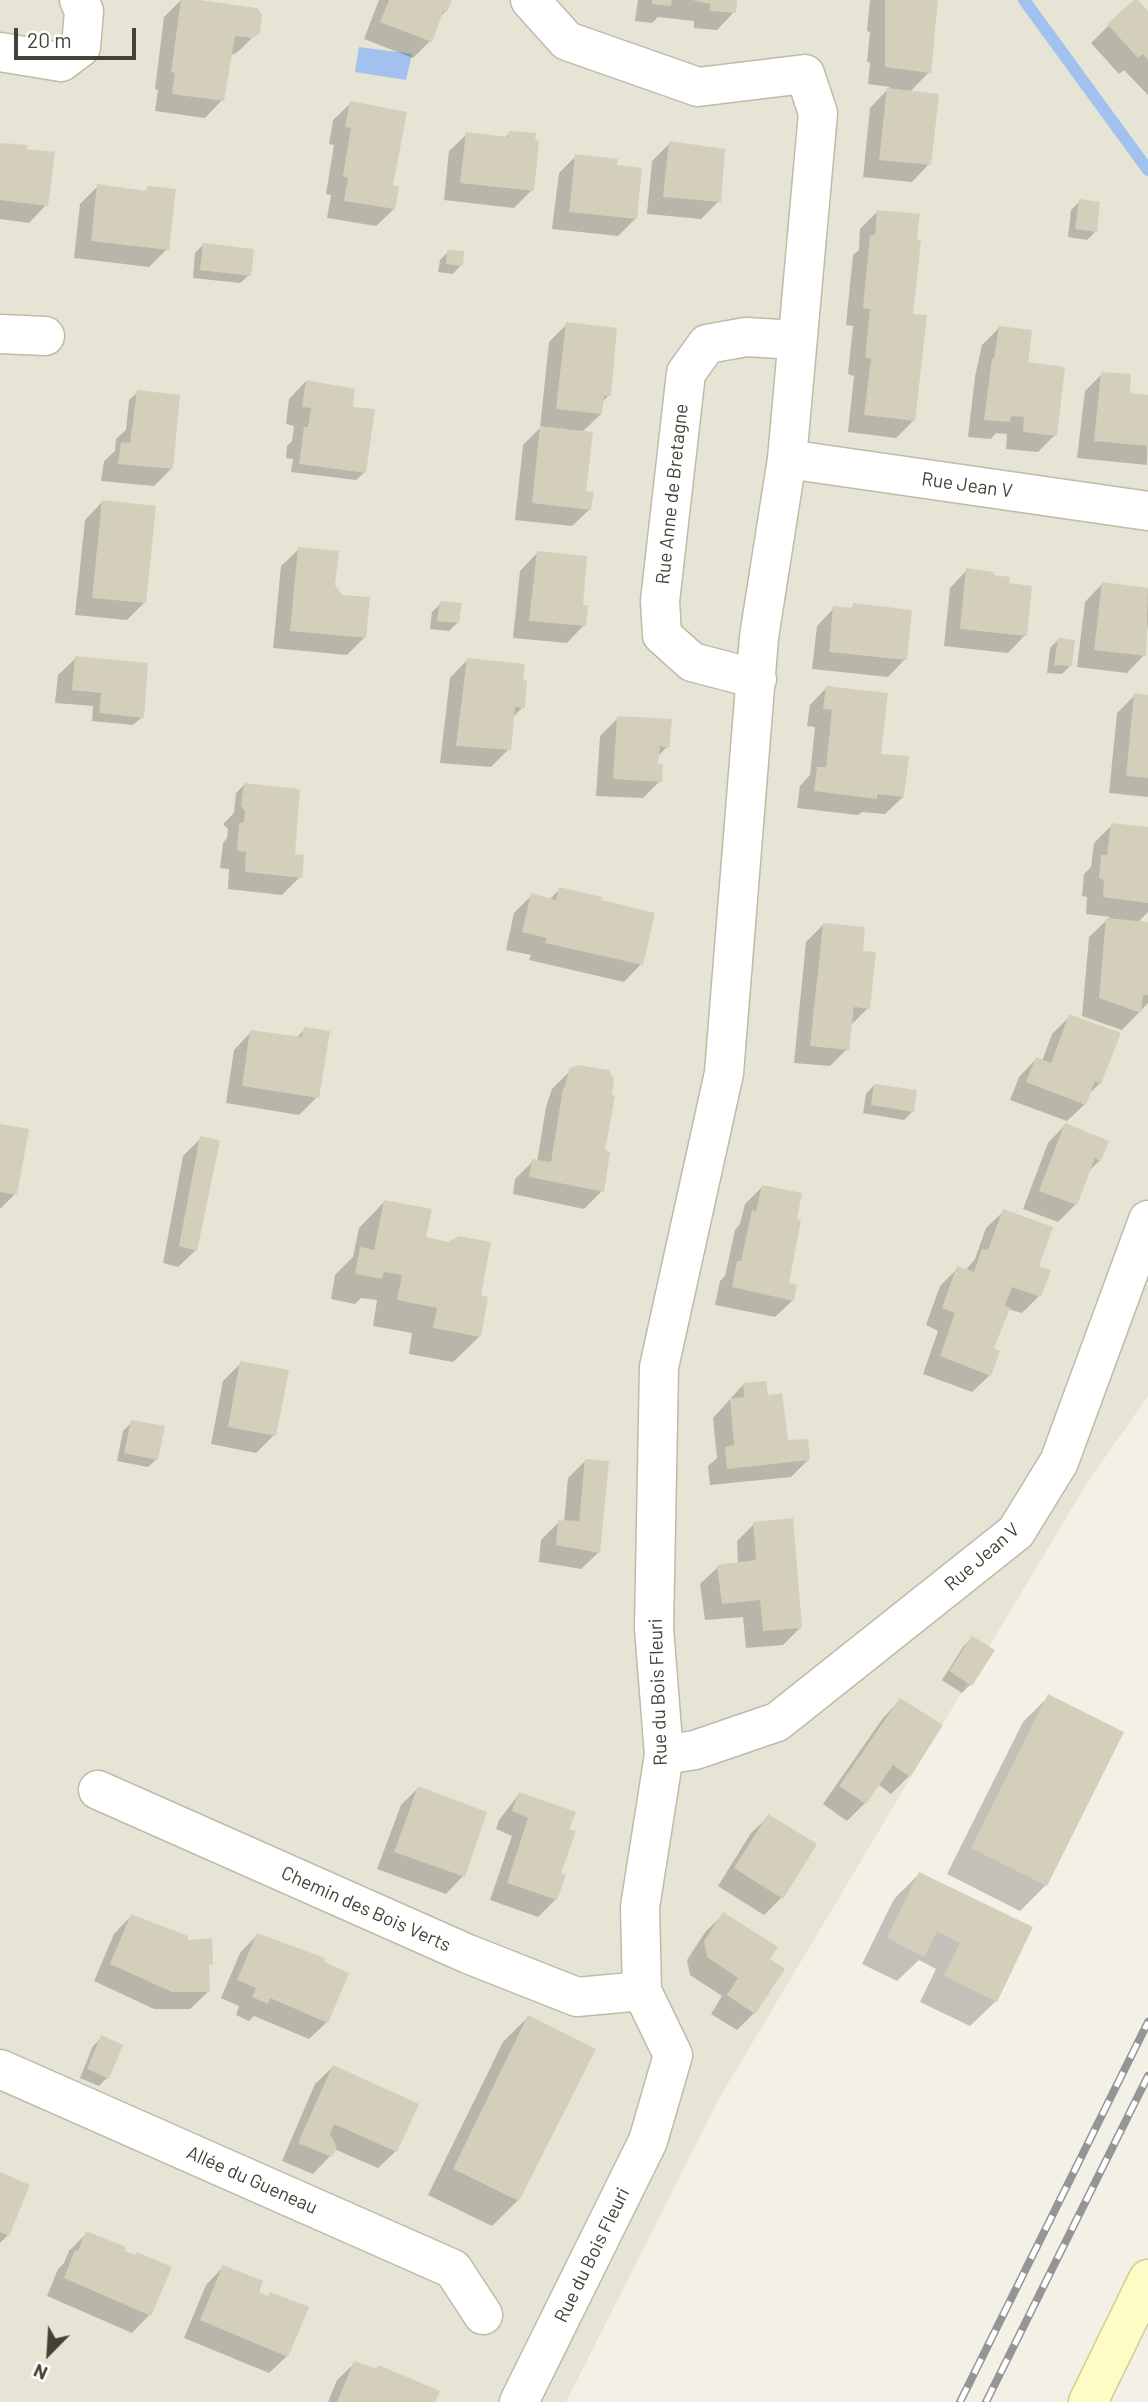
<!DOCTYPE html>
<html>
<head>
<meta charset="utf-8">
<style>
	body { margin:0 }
	#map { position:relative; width:1148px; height:2402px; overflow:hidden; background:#f3f1e6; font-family:Barlow,sans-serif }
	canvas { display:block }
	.north { position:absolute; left:14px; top:2318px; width:70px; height:70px; -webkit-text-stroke:5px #fff; paint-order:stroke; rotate:204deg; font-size:19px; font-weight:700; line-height:28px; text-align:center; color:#454235 }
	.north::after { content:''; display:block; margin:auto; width:24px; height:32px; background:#454235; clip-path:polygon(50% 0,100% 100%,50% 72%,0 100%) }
	.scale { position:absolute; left:14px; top:28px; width:122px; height:32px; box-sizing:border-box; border:4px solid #454235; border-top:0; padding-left:9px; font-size:21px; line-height:24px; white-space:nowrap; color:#454235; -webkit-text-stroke:5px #fff; paint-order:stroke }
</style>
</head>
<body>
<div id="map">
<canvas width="1148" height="2402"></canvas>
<div class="north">N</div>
<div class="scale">20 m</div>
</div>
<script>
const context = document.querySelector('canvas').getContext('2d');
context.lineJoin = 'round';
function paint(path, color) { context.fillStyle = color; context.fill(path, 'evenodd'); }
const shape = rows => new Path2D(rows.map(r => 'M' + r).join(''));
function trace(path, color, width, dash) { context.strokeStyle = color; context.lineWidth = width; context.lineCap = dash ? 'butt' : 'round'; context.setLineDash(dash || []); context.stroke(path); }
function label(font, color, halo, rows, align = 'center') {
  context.font = font + ' Barlow,sans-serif'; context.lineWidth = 6; context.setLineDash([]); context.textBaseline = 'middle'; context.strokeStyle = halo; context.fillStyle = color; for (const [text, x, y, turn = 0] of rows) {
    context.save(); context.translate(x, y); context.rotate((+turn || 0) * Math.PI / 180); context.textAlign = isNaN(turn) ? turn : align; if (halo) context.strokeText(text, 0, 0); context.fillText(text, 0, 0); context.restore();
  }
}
paint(shape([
	[0,0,1148,0,1148,1396,1087,1483,721,2095,566,2402,0,2402]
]), '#e6e4d4');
paint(shape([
	[359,47,412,54,406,80,355,72]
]), '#a2c1ef');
paint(shape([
	[181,0,187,0,258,32,240,50,234,54,230,54,222,100,205,118,155,111,158,90,155,89,164,17],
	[379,0,450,0,446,11,438,19,430,41,413,58,364,39],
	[638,0,736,0,734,12,717,30,694,28,694,21,658,17,652,23,635,21],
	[870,0,936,0,929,72,909,93,929,164,912,182,863,177,870,108,890,87,868,84,870,63,867,61,870,32,867,31],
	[1148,14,1148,95,1124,70,1119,74,1091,43,1109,25],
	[351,103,391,187,394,209,376,226,327,218,331,195,326,194,334,145,329,144,333,120],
	[510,133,532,190,514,208,444,200,449,151,467,134,504,138],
	[670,143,719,201,701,219,647,214,652,161],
	[0,148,46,205,29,223,0,219],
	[576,156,616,167,636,218,618,236,552,229,559,173],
	[98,186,143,193,148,188,167,249,149,267,74,258,80,204],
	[1080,201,1095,232,1087,240,1068,237,1071,210],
	[878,211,911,315,914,420,896,438,848,432,854,376,848,374,853,326,846,325,853,255,859,250,860,229],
	[204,244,249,275,240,283,193,278,195,253],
	[448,252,461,265,453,274,438,272,440,260],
	[567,324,609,395,602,402,601,414,581,433,584,493,590,509,572,526,515,520,523,445,540,428,549,342],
	[999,328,1027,364,1055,435,1038,452,1006,449,1007,434,996,433,991,439,968,437,975,377,982,345],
	[1102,374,1128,394,1148,396,1147,465,1077,458,1085,391],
	[306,381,351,408,365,472,356,480,291,472,293,459,286,458,287,446,292,441,294,426,286,424,289,399],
	[138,392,172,468,154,486,101,481,104,461,115,451,116,439,126,430,129,400],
	[102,502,145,602,127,620,75,615,85,520],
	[299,549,333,585,365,637,347,655,273,648,281,566],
	[537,553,581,607,584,625,567,643,513,638,520,571],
	[967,570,992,577,1008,585,1025,635,1008,653,944,646,950,588],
	[1102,584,1148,589,1148,623,1144,655,1127,673,1077,667,1085,602],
	[441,603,458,622,449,631,430,629,432,612],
	[854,605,905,659,888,677,812,669,817,626,834,608,850,610],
	[1058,640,1070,666,1062,674,1047,673,1050,648],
	[76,658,142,717,133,725,92,721,93,706,55,703,58,675],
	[467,660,523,707,512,718,509,749,491,767,440,763,450,678],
	[827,687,879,755,903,797,885,814,862,812,858,815,797,808,800,786,810,775,815,727,807,726,810,705],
	[1135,695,1148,696,1148,797,1109,793,1117,713],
	[618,718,667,747,657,757,656,765,660,781,643,798,596,796,600,736],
	[244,785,293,856,300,877,282,895,228,889,229,869,220,868,223,843,227,838,228,829,223,824,234,813,236,793],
	[1112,825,1148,829,1148,912,1137,923,1148,924,1148,1003,1122,1030,1082,1016,1089,937,1110,917,1086,914,1087,897,1082,896,1084,874,1091,867,1094,843],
	[560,889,641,964,624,982,529,960,531,955,506,950,514,913,532,895,549,900],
	[823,925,861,953,868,1008,850,1026,847,1049,830,1066,794,1063,806,942],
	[1070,1016,1100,1083,1088,1095,1085,1104,1067,1121,1010,1100,1019,1077,1036,1059,1042,1061,1052,1034],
	[305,1029,317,1097,299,1115,226,1103,234,1050,251,1032,296,1038],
	[570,1071,603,1151,602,1191,584,1209,513,1194,515,1179,533,1161,537,1162,546,1107,552,1089],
	[874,1085,913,1111,904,1120,863,1113,866,1094],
	[1065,1125,1100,1160,1088,1172,1076,1204,1058,1222,1023,1209,1048,1143],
	[0,1127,15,1194,0,1209],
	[201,1138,196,1250,178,1267,163,1263,183,1156],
	[762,1187,793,1300,775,1317,715,1305,720,1281,725,1276,735,1230,740,1224,745,1204],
	[384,1202,424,1239,479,1297,479,1337,453,1362,409,1354,412,1333,373,1326,377,1300,361,1298,355,1304,331,1299,335,1275,353,1257,359,1228],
	[1004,1211,1037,1267,1039,1296,1022,1313,1008,1309,991,1349,990,1375,972,1392,923,1374,938,1331,926,1325,940,1286,958,1268,965,1271,975,1259,986,1228],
	[241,1363,274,1435,256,1453,211,1444,223,1381],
	[743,1385,766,1397,786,1442,808,1460,791,1477,710,1485,708,1466,717,1458,713,1418],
	[132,1422,157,1459,148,1467,117,1461,123,1431],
	[585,1461,599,1552,581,1569,539,1562,541,1540,559,1522,564,1522,568,1478],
	[754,1524,801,1627,783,1645,746,1648,743,1617,705,1620,700,1584,718,1567,738,1564,737,1541],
	[972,1638,970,1685,962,1693,942,1680,963,1647],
	[1049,1696,1122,1732,1046,1885,1020,1911,947,1874,1023,1722],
	[900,1700,941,1726,909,1776,891,1794,878,1784,865,1803,847,1821,823,1804,883,1718],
	[418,1788,463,1876,446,1894,377,1869,401,1805],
	[519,1794,567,1830,556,1899,538,1917,490,1900,512,1836,496,1829,499,1820],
	[769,1816,781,1898,764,1915,718,1886,751,1833],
	[919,1874,996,2001,970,2026,920,2002,936,1969,919,1960,897,1981,862,1964,894,1899],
	[724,1914,767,1960,754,2013,737,2030,711,2014,722,1996,690,1975,687,1960,706,1931],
	[131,1916,186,1942,211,1963,207,1968,208,1992,190,2009,154,2009,94,1981,114,1934],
	[257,1935,327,2022,309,2039,254,2016,249,2021,236,2015,239,2006,221,1998,240,1953],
	[528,2017,518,2200,492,2226,428,2195,503,2042],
	[102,2037,107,2078,99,2086,80,2078,93,2046],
	[333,2067,396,2151,378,2168,334,2149,330,2156,313,2174,282,2161,315,2084],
	[0,2174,8,2235,0,2243],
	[87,2233,123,2252,170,2268,149,2315,132,2333,47,2296,58,2269,64,2263,69,2251],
	[223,2267,257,2293,287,2356,269,2373,184,2338,206,2285],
	[355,2363,375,2371,378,2368,433,2402,328,2402,337,2380]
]), '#0003');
trace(shape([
	[1024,0,1148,170]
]), '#a2c1ef', 12);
paint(shape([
	[181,0,199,0,257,8,262,14,260,33,253,38,235,36,224,101,172,94,175,73,171,72],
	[389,0,452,0,447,12,443,11,432,42,380,22],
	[652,0,672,0,671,6,652,4],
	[692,0,737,0,736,13,710,11,710,4],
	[885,0,938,0,931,73,885,67],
	[1134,0,1138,0,1148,11,1148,60,1143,54,1138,58,1107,24],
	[887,88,939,94,931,165,879,160],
	[350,101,407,112,393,185,399,187,395,209,344,201,348,178,343,176,351,128,345,127],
	[509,131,536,133,535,140,539,141,534,191,460,183,466,132,508,137],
	[669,141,725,149,721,202,663,197],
	[2,143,28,145,27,149,55,152,48,206,0,200,0,146],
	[575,154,618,159,617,165,642,168,637,219,569,212],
	[97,184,146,191,148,186,176,189,169,250,91,241],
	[1079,199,1100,202,1097,232,1075,229],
	[877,210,920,214,917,239,921,240,913,314,927,315,915,421,864,415,871,359,865,357,870,309,863,308,870,235,875,235],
	[203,243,254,249,251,276,200,270],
	[447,250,464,251,463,266,446,264],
	[566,322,617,328,611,396,604,396,602,414,556,409],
	[999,326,1032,330,1028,362,1065,367,1057,436,1023,432,1024,417,1011,416,1010,422,984,420,992,358,994,359],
	[1101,372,1131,374,1130,393,1148,395,1148,446,1094,441],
	[306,380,355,389,353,407,375,409,366,473,299,464,304,427,308,427,311,408,302,407],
	[137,390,180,395,173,469,118,464,121,442,130,443],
	[540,426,593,432,586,491,594,492,591,510,532,503],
	[102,500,156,506,146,603,92,598],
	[298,547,339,551,335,585,342,595,370,597,366,638,290,631],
	[537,551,587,556,583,605,588,605,586,626,529,621],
	[966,568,994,572,994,575,1010,577,1009,583,1032,586,1027,636,960,629],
	[1102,582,1148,588,1146,656,1094,650],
	[440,601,462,603,459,623,437,621],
	[853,603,912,610,907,660,829,652,833,606,853,608],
	[1058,638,1075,640,1072,666,1054,665],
	[75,656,148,663,144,718,99,713,101,693,72,690],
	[467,658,525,664,523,680,527,681,525,708,515,707,511,750,456,746],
	[826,686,888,693,881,754,909,756,904,797,877,794,877,799,814,791,817,767,826,767,832,710,823,709],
	[1134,693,1148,695,1148,778,1126,776],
	[617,716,672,719,669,748,660,746,658,764,663,764,662,782,613,779],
	[244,783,300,789,295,854,304,855,302,878,245,872,246,852,237,851,239,823,244,822,245,811,241,806],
	[1111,823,1148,827,1148,903,1103,897,1104,880,1099,878,1101,855,1107,855],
	[559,887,602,897,602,900,655,913,643,965,545,943,547,938,522,932,531,893,556,900],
	[1106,918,1148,922,1148,995,1143,995,1141,1013,1099,998],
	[823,923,865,927,863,951,876,952,870,1009,854,1007,849,1050,810,1046],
	[1069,1014,1121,1033,1101,1084,1095,1081,1086,1105,1026,1082,1036,1057,1051,1063],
	[304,1027,330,1031,319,1098,242,1086,250,1030,302,1037],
	[578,1065,609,1070,614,1080,612,1094,615,1096,605,1150,610,1152,604,1192,529,1177,532,1159,551,1162,563,1088,565,1087,569,1069],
	[874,1084,917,1090,914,1112,871,1105],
	[1065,1123,1109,1141,1101,1161,1095,1158,1077,1205,1039,1191],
	[0,1124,29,1129,17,1195,0,1192],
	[200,1136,220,1140,197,1251,179,1246],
	[762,1185,802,1193,797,1219,801,1220,789,1283,797,1285,794,1301,732,1287,737,1261,741,1261,752,1210,756,1211],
	[384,1200,432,1209,426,1237,448,1242,459,1236,491,1242,481,1295,488,1297,481,1337,433,1328,437,1308,397,1300,402,1275,384,1272,382,1279,355,1274,360,1247,374,1250],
	[1003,1209,1053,1227,1039,1266,1051,1270,1041,1297,1012,1287,1005,1305,1010,1308,994,1348,1000,1351,991,1376,940,1356,955,1313,942,1308,957,1266,974,1272,982,1249,988,1250],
	[240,1361,289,1370,276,1436,228,1427],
	[766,1381,768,1395,782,1393,788,1440,808,1439,810,1460,727,1469,725,1447,734,1445,730,1399,744,1397,743,1383],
	[131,1420,165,1426,158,1460,124,1453],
	[585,1459,609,1461,600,1553,556,1545,558,1520,579,1521],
	[793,1518,802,1628,763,1631,760,1600,722,1604,717,1565,756,1560,753,1522],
	[972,1636,995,1650,972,1686,949,1671],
	[1048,1694,1124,1732,1047,1886,971,1848],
	[900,1698,943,1725,910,1777,893,1765,866,1804,839,1786],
	[418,1786,487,1812,465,1877,394,1852],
	[519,1792,576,1812,569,1829,576,1831,561,1873,566,1875,557,1900,507,1883,528,1818,512,1811],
	[768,1814,817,1844,783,1899,734,1868],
	[919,1872,1033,1927,997,2002,944,1976,960,1943,937,1931,924,1957,887,1938],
	[723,1912,778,1947,770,1959,785,1969,755,2014,727,1995,738,1978,707,1957,704,1941],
	[131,1914,188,1936,188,1940,212,1938,213,1964,209,1965,210,1992,172,1992,110,1964],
	[257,1933,325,1958,324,1962,349,1973,328,2023,270,1998,268,2004,252,1997,256,1988,237,1980],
	[528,2015,596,2049,519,2201,453,2169],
	[101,2035,123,2045,109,2079,87,2069],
	[333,2065,419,2104,397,2152,334,2124,330,2134,337,2147,332,2157,298,2143],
	[0,2172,30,2185,9,2236,0,2232],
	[86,2231,126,2247,125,2251,135,2255,137,2252,172,2267,151,2316,64,2278,75,2250,78,2251],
	[223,2265,263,2281,259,2292,268,2296,270,2292,309,2307,288,2357,200,2320],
	[354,2361,377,2369,378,2365,440,2391,435,2402,337,2402]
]), '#d4cfbb');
const street = shape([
	[0,52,61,62,81,47,84,11,79,0],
	[0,334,45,336],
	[787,459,1148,511],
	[757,679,692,662,662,635,660,601,686,373,707,344,746,337,797,340],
	[664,1755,695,1750,777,1722,1016,1532,1059,1462,1148,1220],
	[98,1790,468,1954,577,1997,642,1991],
	[0,2069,453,2269,483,2315],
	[519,2402,648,2141,673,2055,642,1991,640,1907,664,1755,654,1628,659,1367,724,1073,759,637,787,459,818,113,805,74,698,87,567,41,530,0]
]);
const secondary = shape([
	[1088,2402,1148,2279]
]);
trace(street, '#bebba8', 41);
trace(secondary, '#d2ce96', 41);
trace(street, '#fff', 38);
trace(secondary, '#fefbc5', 38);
const rail = shape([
	[960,2402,1148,2022],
	[986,2402,1148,2076]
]);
trace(rail, '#959595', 8);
trace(rail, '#fff', 5, [16]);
label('19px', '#454235', '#fff', [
	["Rue Jean V",967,485,8],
	["Rue Anne de Bretagne",672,494,-84],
	["Rue Jean V",982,1557,-41],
	["Rue du Bois Fleuri",658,1692,-92],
	["Chemin des Bois Verts",366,1909,24],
	["Allée du Gueneau",252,2180,24],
	["Rue du Bois Fleuri",592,2255,-64]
]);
</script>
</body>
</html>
